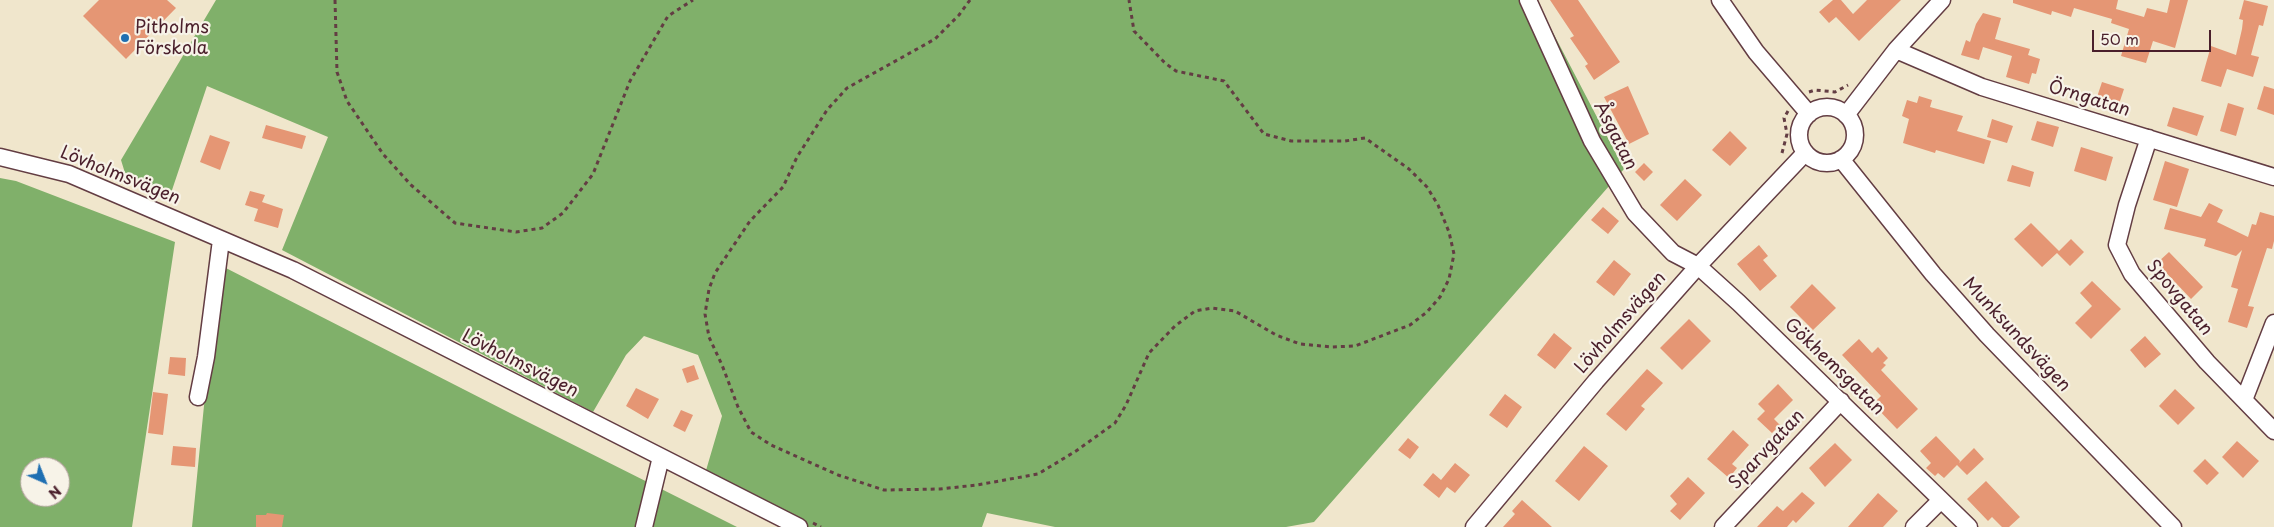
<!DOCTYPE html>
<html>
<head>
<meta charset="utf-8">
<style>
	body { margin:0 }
	#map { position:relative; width:2274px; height:527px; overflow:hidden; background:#f0e6cc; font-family:"Playpen Sans",sans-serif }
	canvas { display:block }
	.north { position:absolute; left:20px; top:457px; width:50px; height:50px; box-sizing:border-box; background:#f7f3e8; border:1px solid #b29e9c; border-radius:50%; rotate:136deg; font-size:14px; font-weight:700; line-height:20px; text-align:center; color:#4a1f2b }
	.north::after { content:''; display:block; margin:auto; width:18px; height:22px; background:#1f6fb2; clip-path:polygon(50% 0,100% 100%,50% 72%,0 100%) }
	.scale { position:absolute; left:2092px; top:30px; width:119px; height:22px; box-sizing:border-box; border:2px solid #4a1f2b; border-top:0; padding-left:6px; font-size:15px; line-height:18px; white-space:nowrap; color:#4a1f2b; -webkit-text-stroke:4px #f7f3e8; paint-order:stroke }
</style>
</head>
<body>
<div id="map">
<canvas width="2274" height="527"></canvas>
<div class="north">N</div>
<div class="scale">50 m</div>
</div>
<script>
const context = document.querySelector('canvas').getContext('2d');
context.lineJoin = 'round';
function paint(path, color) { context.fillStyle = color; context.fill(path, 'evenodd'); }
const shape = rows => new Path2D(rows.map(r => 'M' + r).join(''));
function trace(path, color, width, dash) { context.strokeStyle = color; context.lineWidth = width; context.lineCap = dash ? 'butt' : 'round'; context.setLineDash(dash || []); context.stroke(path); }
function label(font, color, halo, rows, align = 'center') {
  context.font = font + ' "Playpen Sans",sans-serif'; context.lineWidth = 4.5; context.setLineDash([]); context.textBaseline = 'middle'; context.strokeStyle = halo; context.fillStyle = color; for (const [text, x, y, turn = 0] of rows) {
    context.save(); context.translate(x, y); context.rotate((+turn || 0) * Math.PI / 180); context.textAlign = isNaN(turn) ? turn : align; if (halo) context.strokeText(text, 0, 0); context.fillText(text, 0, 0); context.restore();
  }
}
paint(shape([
	[216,0,1536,0,1624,169,1314,522,1286,527,1055,527,987,513,982,527,790,527,702,484,722,416,698,355,644,336,626,355,593,412,282,250,328,137,207,86,170,196,125,173,121,160],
	[0,178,16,181,175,242,132,527,0,527],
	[30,467,60,467,60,497,30,497],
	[218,264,510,413,737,527,192,527]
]), '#80b06a');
paint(shape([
	[99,0,167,0,176,8,126,59,83,16],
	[1550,0,1578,0,1620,62,1594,80,1585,66,1588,64,1570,38,1574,36],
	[1833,0,1841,0,1853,14,1867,0,1901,0,1859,41,1836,17,1829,23,1819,12],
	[2013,0,2118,0,2116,9,2144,17,2147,8,2167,13,2170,0,2188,0,2175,48,2153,41,2146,63,2121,56,2129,29,2111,23,2112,19,2074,8,2071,17,2052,11,2051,15,2013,3],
	[2244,0,2268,6,2263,26,2259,25,2251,55,2259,57,2253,77,2227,69,2221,87,2201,81,2211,46,2236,55,2242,29,2243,20,2239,19],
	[1983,13,2001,18,1995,39,2030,49,2028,55,2040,59,2036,74,2032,73,2029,84,2006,77,2012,56,1983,47,1979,60,1961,55,1966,40,1970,42,1976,24],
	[2102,82,2124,89,2117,110,2095,103],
	[1628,86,1649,134,1629,144,1604,97],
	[2264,86,2274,89,2274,115,2257,109],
	[1919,96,1932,100,1930,107,1963,116,1957,131,1991,141,1984,164,1936,150,1935,153,1903,143,1909,119,1902,116,1907,100,1917,103],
	[2228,103,2244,108,2236,136,2220,131],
	[2173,107,2204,116,2197,136,2167,126],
	[1992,119,2013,126,2007,143,1987,137],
	[2037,121,2059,127,2053,147,2031,140],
	[266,125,306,136,302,149,262,138],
	[1730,131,1747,148,1730,166,1712,150],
	[210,135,230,142,220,170,200,162],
	[2081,147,2113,157,2106,181,2074,171],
	[2165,161,2189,169,2177,207,2153,200],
	[1644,163,1653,172,1644,181,1635,172],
	[2012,165,2034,172,2030,187,2007,181],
	[1685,179,1702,195,1677,221,1660,205],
	[250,191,265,195,262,202,283,209,278,228,254,221,258,209,245,205],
	[2209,203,2223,210,2217,222,2248,237,2252,224,2256,225,2260,212,2274,216,2274,241,2272,249,2267,248,2248,306,2254,307,2247,328,2228,322,2238,289,2231,287,2242,250,2236,256,2204,246,2206,239,2164,229,2170,208,2201,217],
	[1603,207,1619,221,1608,234,1591,220],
	[2031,223,2059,251,2071,239,2084,252,2070,266,2057,253,2042,267,2014,239],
	[1759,245,1768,256,1763,260,1777,276,1760,291,1737,264],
	[2169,252,2203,287,2191,299,2157,263],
	[1614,260,1631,274,1614,296,1596,282],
	[2092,281,2121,309,2091,339,2075,323,2092,306,2080,293],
	[1812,284,1836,308,1813,330,1790,307],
	[1689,319,1711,341,1682,370,1660,348],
	[1554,333,1572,348,1555,369,1537,355],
	[2145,336,2161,354,2145,368,2130,350],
	[1859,339,1872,353,1878,347,1888,358,1883,363,1886,365,1881,370,1918,409,1897,429,1873,404,1881,396,1842,355],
	[170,357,186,358,185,376,168,374],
	[694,365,699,379,687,383,682,369],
	[1647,369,1663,383,1641,406,1645,409,1626,431,1606,414],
	[1778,384,1793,400,1774,419,1780,425,1772,433,1757,419,1765,411,1758,404],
	[636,388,659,399,648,419,626,406],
	[2175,389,2195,408,2178,425,2159,406],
	[153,392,168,394,163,435,148,433],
	[1505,394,1522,407,1507,428,1489,415],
	[681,410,693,415,685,432,673,426],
	[1733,430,1749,445,1732,464,1737,468,1729,478,1707,459],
	[1936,436,1960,461,1959,463,1974,448,1984,459,1967,475,1957,465,1944,478,1938,473,1935,476,1926,468,1931,463,1920,451],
	[1408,438,1419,447,1410,459,1398,450],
	[2237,441,2259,461,2243,478,2222,457],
	[1835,443,1852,460,1825,487,1809,468],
	[173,446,196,448,195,467,171,465],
	[1584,446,1608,466,1579,501,1555,481],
	[2205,459,2219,473,2207,485,2193,471],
	[1455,463,1470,475,1455,493,1447,487,1439,498,1423,485,1433,473,1441,480],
	[1688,477,1705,493,1680,520,1670,511,1677,504,1670,496],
	[1986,481,2020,517,2009,527,2002,527,1992,517,1988,521,1967,499],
	[1802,492,1815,503,1796,523,1793,520,1787,527,1757,527,1777,506,1783,511],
	[1878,493,1898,511,1883,527,1848,527],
	[1522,500,1552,527,1503,527,1515,514,1512,511],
	[267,513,284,515,282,527,256,527,256,515,266,515]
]), '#e59674');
const minor = shape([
	[1528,0,1592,141,1635,213,1673,253,1698,266,1739,303,1969,527],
	[1720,0,1756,52,1809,114],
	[1896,50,1982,87,2274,177],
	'1799 135a28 28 0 1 1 56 0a28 28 0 1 1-56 0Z',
	[1846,115,1896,50,1942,0],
	[2149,138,2127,205,2117,245,2132,274,2207,362,2274,431],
	[0,157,69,174,293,270,799,527],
	[1841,159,1933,274,1987,335,2173,527],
	[198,397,206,357,221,240],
	[2244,400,2274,323],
	[644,527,661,457],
	[1474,527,1596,381,1698,266,1805,153],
	[1723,527,1841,401],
	[1914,527,1941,500]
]);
trace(minor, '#633d43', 19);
trace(shape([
	[335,0,337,72,347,101,383,154,411,185,455,223,516,232,542,228,563,213,593,174,630,81,668,16,693,0],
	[970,0,959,15,935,39,847,88,827,110,797,157,783,187,750,221,715,273,709,289,705,314,709,337,722,365,738,407,751,432,771,445,838,475,884,490,940,489,977,485,1038,474,1076,451,1115,423,1126,405,1149,353,1175,326,1195,311,1212,308,1235,311,1276,335,1300,344,1332,347,1355,346,1410,325,1427,312,1440,297,1449,279,1454,254,1449,232,1438,205,1427,187,1409,169,1365,138,1345,141,1291,141,1264,134,1224,81,1176,71,1165,63,1134,31,1129,0],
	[1809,92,1815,90,1835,92,1848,85],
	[1782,153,1787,134,1784,118,1788,111],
	[813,523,821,527]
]), '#633d43', 3, [4, 4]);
trace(minor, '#fff', 16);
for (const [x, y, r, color] of [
	[125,38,5,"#1f6fb2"]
]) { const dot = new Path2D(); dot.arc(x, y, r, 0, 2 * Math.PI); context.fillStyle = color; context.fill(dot); trace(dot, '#f7f3e8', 2); }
label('18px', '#4a1f2b', '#f7f3e8', [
	["Pitholms",135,28],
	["Förskola",135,49]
], 'left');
label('18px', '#4a1f2b', '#f7f3e8', [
	["Örngatan",2089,99,17],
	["Åsgatan",1615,136,63],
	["Lövholmsvägen",120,176,22],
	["Spovgatan",2179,298,50],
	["Lövholmsvägen",1621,323,-49],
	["Munksundsvägen",2016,335,47],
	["Lövholmsvägen",520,364,27],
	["Gökhemsgatan",1834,367,44],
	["Sparvgatan",1767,450,-47]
]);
</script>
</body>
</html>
